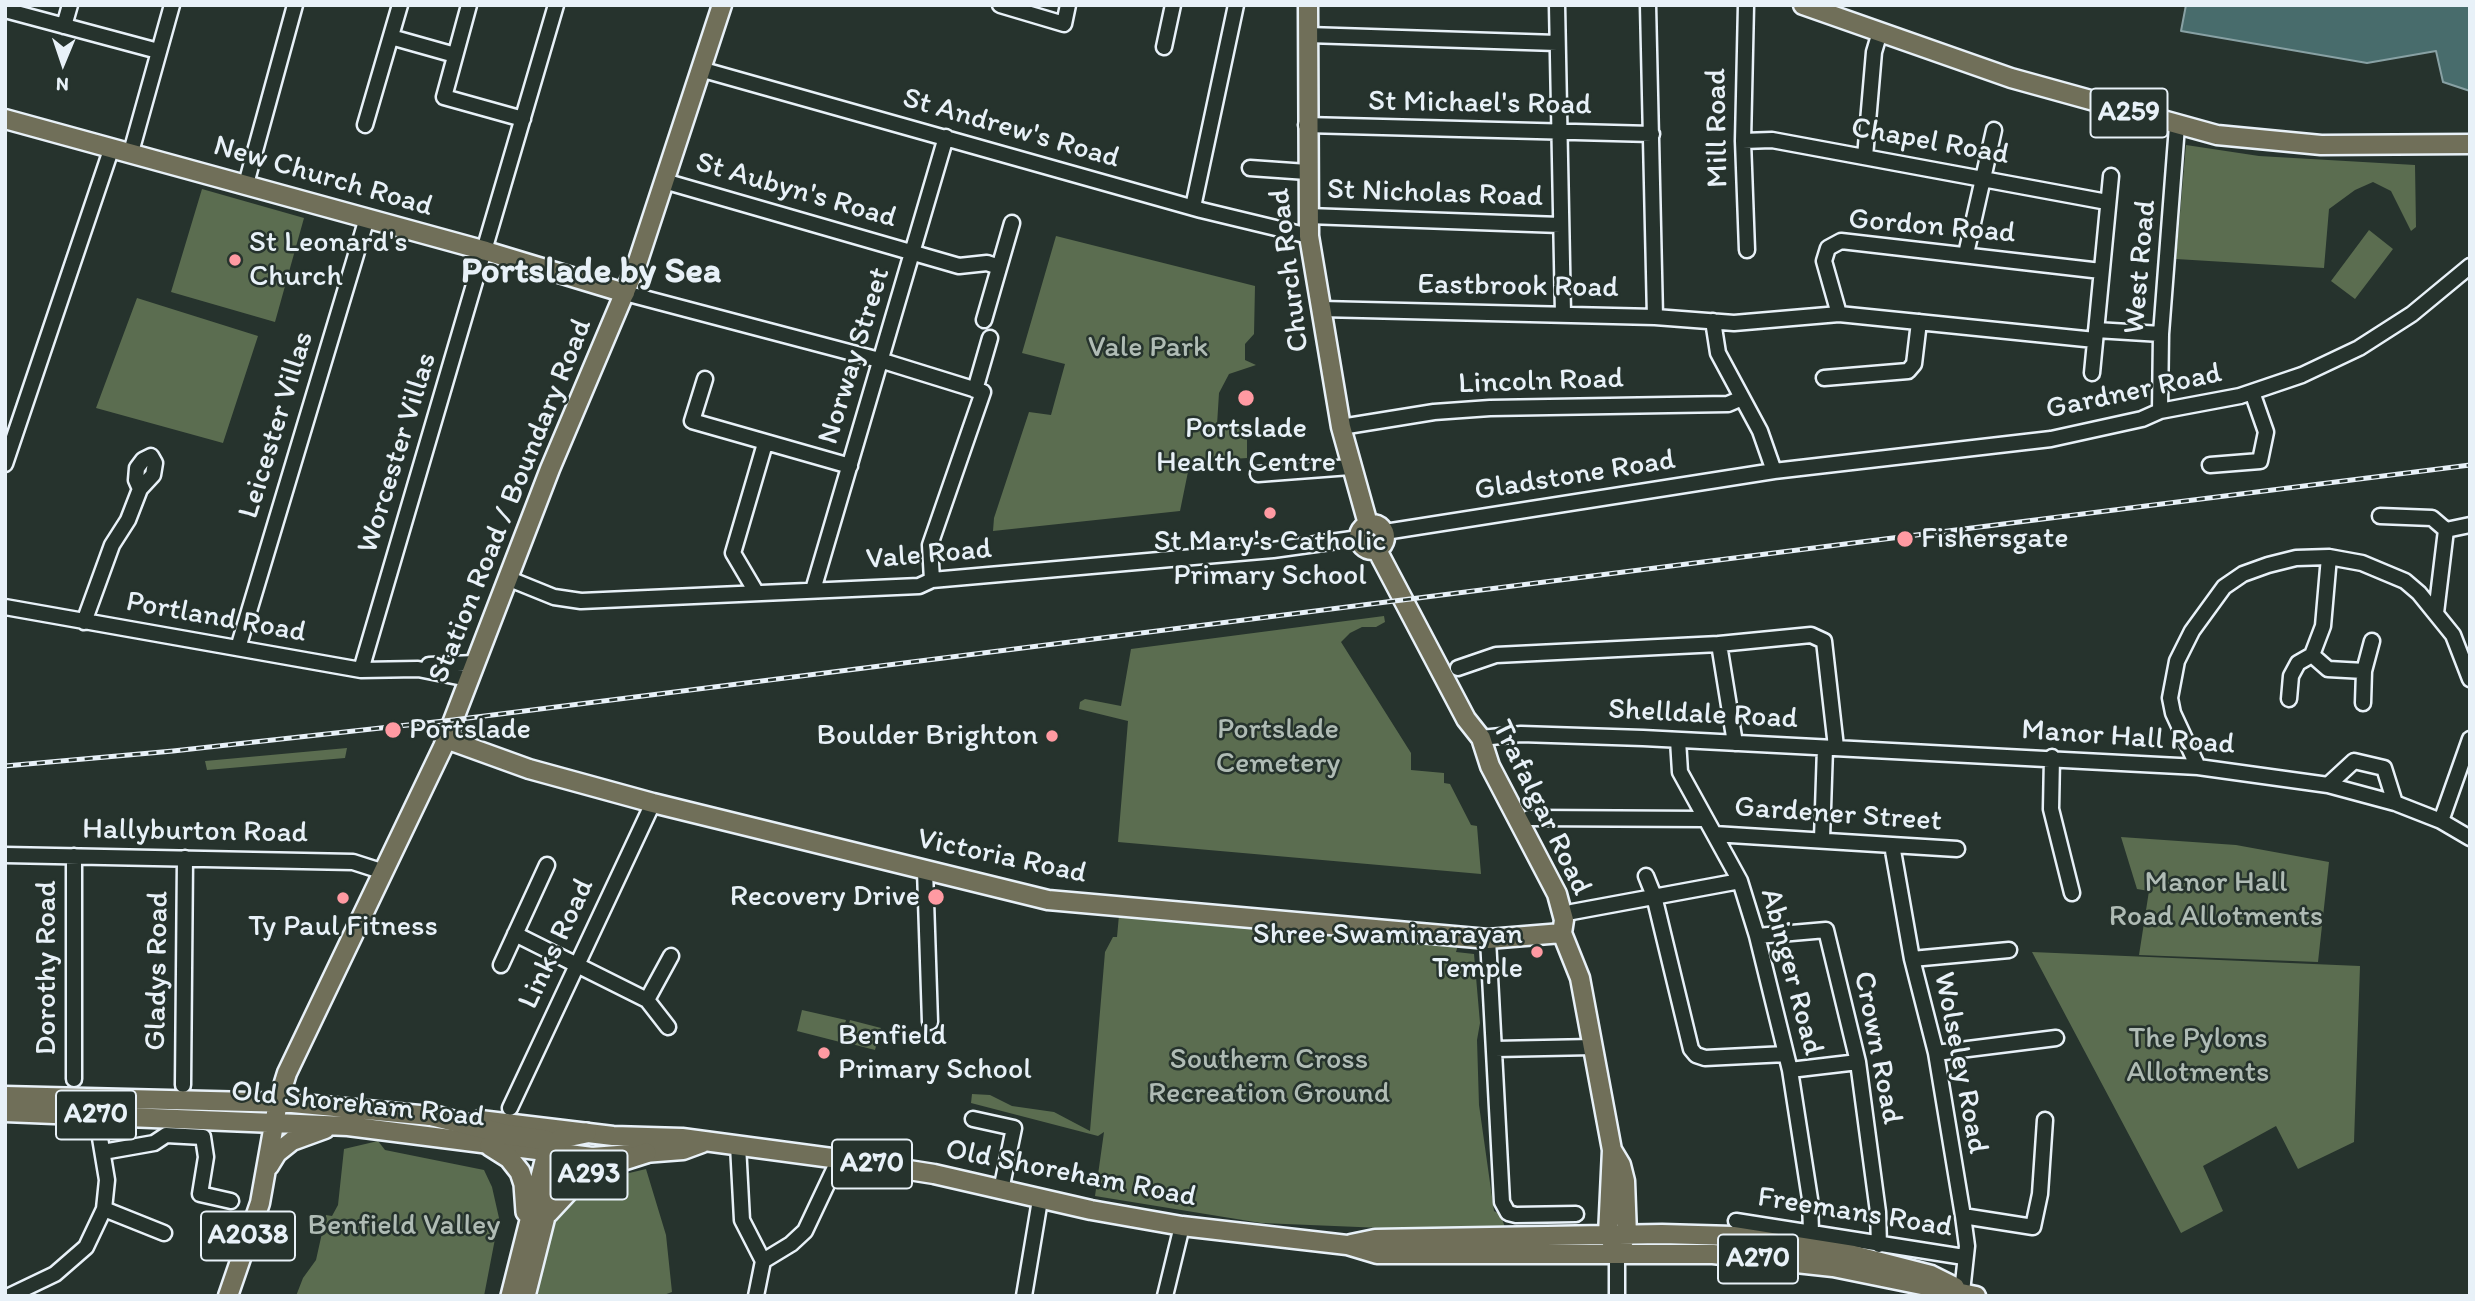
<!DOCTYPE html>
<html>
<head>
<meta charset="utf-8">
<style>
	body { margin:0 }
	#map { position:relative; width:2475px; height:1301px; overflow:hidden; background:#26332d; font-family:Itim,sans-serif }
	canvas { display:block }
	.frame { position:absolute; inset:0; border:7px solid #e8f1f8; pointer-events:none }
	.north { position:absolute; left:28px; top:28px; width:70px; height:70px; -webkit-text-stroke:5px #26332d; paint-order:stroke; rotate:182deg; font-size:19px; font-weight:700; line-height:28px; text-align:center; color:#e8f1f8 }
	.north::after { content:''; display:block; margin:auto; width:24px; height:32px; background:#e8f1f8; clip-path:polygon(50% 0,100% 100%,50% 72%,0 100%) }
</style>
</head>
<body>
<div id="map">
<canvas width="2475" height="1301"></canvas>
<div class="frame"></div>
<div class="north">N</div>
</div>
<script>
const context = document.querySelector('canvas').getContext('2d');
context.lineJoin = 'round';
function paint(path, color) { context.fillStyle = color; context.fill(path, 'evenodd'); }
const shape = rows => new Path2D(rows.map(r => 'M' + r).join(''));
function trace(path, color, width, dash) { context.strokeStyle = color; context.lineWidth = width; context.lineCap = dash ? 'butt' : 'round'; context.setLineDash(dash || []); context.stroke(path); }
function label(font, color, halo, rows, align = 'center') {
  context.font = font + ' Itim,sans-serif'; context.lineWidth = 5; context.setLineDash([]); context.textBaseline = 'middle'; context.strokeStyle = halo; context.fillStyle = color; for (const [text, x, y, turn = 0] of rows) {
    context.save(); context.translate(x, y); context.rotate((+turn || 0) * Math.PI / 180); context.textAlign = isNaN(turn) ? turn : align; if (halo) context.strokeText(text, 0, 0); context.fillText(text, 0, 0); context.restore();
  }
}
paint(shape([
	[2186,145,2259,156,2415,165,2416,227,2411,231,2391,191,2373,182,2355,190,2329,209,2324,268,2176,259],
	[202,189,304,218,275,322,171,292],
	[2369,230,2393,249,2355,299,2331,281],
	[1056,236,1255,286,1254,334,1245,344,1245,360,1256,365,1229,374,1219,393,1217,425,1247,427,1247,458,1190,462,1180,511,993,531,994,518,1029,412,1051,415,1065,364,1022,353],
	[137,298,258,336,223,443,96,408],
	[1384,616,1385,622,1376,627,1362,627,1350,633,1341,642,1411,753,1411,770,1444,773,1444,783,1450,784,1471,825,1477,826,1481,874,1118,842,1128,721,1079,709,1080,702,1085,699,1121,706,1131,649],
	[347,748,345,758,207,770,205,761],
	[2121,837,2236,845,2329,862,2318,962,2139,955,2149,891,2137,889],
	[1119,915,1458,945,1456,952,1474,954,1480,1023,1477,1040,1479,1105,1494,1211,1500,1214,1505,1227,1456,1231,1261,1223,1095,1196,1104,1132,1098,1136,971,1103,972,1094,990,1095,1012,1106,1054,1112,1090,1131,1105,952,1113,937,1117,937],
	[2032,952,2360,966,2354,1142,2298,1169,2276,1126,2203,1166,2223,1211,2181,1233],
	[802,1010,846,1020,840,1042,797,1031],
	[850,1020,881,1028,875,1050,844,1042],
	[378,1141,385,1150,484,1170,492,1187,499,1218,484,1296,296,1296,303,1278,316,1260,326,1215,332,1216,338,1205,344,1149],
	[646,1169,666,1235,672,1292,661,1296,535,1296,550,1229,571,1200,604,1179]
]), '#5b6d50');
const water = shape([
	[2186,5,2470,5,2470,91,2443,82,2436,51,2367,63,2181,31,2186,5]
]);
paint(water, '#486c6c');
trace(water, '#88a1a4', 2);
const minor = shape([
	[469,5,444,97,523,119],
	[1000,5,1064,24,1068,5],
	[1557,5,1563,314],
	[1648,5,1655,317],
	[1746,5,1743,141,1747,250],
	[5,10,158,51],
	[64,26,70,5],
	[1308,35,1557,43],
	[391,37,455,55],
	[1164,47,1173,5],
	[700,69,1201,210,1309,236],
	[365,125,400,5],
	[1306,125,1652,134],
	[1743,141,1772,140,2107,202],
	[131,152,172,5],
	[1865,157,1874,52,1880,32],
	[1250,168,1307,172],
	[664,181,959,266,987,263,999,267],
	[246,184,295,5],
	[1193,207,1236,5],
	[1308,216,1560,225],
	[1966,254,1994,130],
	[625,293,883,361,983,392,930,545,932,580],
	[1321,309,1655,317,1734,323,1839,314,2095,340],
	[1839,314,1824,261,1828,248,1841,241,2101,271],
	[984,320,1012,223],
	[1713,321,1718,353,1760,431,1774,471],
	[2096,330,2161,334],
	[2092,373,2111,176],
	[1824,378,1908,371,1914,364,1919,322],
	[705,379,692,421,850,466],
	[975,390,990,338],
	[2160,411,2161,334,2177,126],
	[1341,427,1434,412,1490,408,1728,404,1742,398],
	[5,464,112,147],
	[2210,465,2260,461,2266,432,2252,392],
	[1258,474,1350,467],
	[2380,516,2432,518,2446,530,2470,525],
	[1385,532,1774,471,2051,439,2142,419,2160,411,2240,396,2302,375,2359,348,2412,314,2470,266],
	[2329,557,2323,626,2312,655,2328,669,2364,671,2363,703],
	[507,578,554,597,581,601,919,586,932,580,1273,550,1359,538],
	[813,590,946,137],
	[756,592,733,553,764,447,770,443],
	[5,607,361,670,418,669,468,679],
	[2436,613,2446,530],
	[84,622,112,545,128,520,140,489,136,480,137,468,143,460,151,456,155,463,153,475,140,489],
	[238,648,367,218],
	[429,665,474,663],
	[1458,668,1496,655,1719,644],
	[361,670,556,5],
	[2364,671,2372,641],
	[2289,699,2291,676,2298,663,2312,655],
	[1481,738,1521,734,1643,738,2198,767,2328,785,2395,803,2441,821,2470,838],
	[1678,740,1680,772,1740,881,1757,936,1790,1070,1810,1199,1811,1232],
	[1735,743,1719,644,1811,635,1824,641,1836,747],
	[2052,757,2051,809,2072,893],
	[2198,767,2173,713,2170,698,2177,661,2192,631,2224,587,2243,574,2268,565,2296,558,2329,557,2362,563,2405,581,2419,593,2453,635,2470,679],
	[2328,785,2354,761,2384,768,2395,803],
	[1529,818,1704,819],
	[2441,821,2470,739],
	[1714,834,1957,849],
	[1822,839,1825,748],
	[1892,845,1912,959,1936,1053,1963,1216,1967,1246,1962,1292],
	[5,855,353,862,381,871],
	[925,870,930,1022],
	[1646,876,1654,896,1691,1049,1696,1055,1705,1058,1786,1054],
	[1572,912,1740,881],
	[515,934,647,1000,668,1027],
	[1757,936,1826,930,1858,1062,1878,1212,1879,1245],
	[1488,939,1502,1202,1508,1213,1516,1215,1576,1214],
	[1912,959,2009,950],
	[501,965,547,865],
	[647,1000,671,956],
	[1495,1049,1593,1047],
	[1936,1053,2056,1038],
	[1790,1070,1858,1062],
	[74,1079,74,856],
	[183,1085,185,858],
	[510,1108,653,803],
	[973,1119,1014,1128,1001,1190],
	[738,1145,742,1220,763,1261,756,1296],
	[103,1152,154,1143,166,1135,203,1137,206,1157,200,1194,231,1201],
	[104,1209,164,1233],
	[1963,1216,2033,1227,2040,1194,2045,1120],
	[1736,1221,1964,1257],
	[1617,1253,1617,1296],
	[763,1261,791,1244,805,1231,839,1159],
	[9,1296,55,1274,86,1247,104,1209,107,1180,99,1132],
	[1024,1296,1040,1200],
	[1165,1296,1182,1226]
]);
const major = shape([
	[1308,5,1309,236,1341,427,1368,524],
	[1803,5,2011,78,2217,135,2321,145,2470,144],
	[5,119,486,251,625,293],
	'1359 537a13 13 0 1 1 26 0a13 13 0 1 1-26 0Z',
	[1377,550,1466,719,1481,738,1490,766,1557,894,1564,920,1562,933,1580,978,1612,1150,1621,1165,1625,1181,1627,1235,1617,1253],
	[446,739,529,769,653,803,1048,900,1488,939,1562,933],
	[5,1096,292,1103,441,1117],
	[5,1112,348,1126,592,1157,683,1150,702,1143],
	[480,1120,613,1136,682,1138,839,1159,934,1174,1091,1210,1182,1226,1347,1245,1377,1254,1713,1254,1833,1267,1976,1296],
	[1612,1150,1608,1235,1614,1246],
	[269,1166,277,1153,292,1141,325,1129],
	[1351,1244,1375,1239,1662,1234,1733,1236,1853,1255,1931,1275,1955,1287],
	[228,1296,260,1203,278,1102,287,1073,443,747,550,469,638,261,722,5]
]);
const highway = shape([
	[429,1115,509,1135,546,1140,556,1150,556,1173,525,1296],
	[490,1146,509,1158,520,1172,524,1184,526,1212],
	[548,1213,574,1185,599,1168,646,1153],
	[511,1296,548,1149,562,1138,586,1133]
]);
trace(minor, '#e8f1f8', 19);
trace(major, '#e8f1f8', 23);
trace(highway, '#e8f1f8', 24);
trace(minor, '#26332d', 14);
trace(major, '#706f59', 18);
trace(highway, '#706f59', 19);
const rail = shape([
	[5,766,173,751,453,720,2470,465]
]);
trace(rail, '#e8f1f8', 5);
trace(rail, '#26332d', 2.5, [8]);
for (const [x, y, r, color] of [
	[235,260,7,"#ff9aa2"],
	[1246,398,9,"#ff9aa2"],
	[1270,513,7,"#ff9aa2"],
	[1905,539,9,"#ff9aa2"],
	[393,730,9,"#ff9aa2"],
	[1052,736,7,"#ff9aa2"],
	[936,897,9,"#ff9aa2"],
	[343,898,7,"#ff9aa2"],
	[1537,952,7,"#ff9aa2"],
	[824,1053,7,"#ff9aa2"]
]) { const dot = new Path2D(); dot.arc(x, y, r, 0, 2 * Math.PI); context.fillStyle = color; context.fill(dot); trace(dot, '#26332d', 2.5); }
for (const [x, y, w] of [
	[2129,113,77],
	[96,1115,80],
	[872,1164,80],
	[589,1175,77],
	[248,1236,94],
	[1758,1259,80]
]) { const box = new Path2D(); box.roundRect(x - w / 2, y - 24.5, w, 49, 5); context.fillStyle = '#26332d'; context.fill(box); trace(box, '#e8f1f8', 2); }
label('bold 28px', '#e8f1f8', null, [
	["A259",2129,113],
	["A270",96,1115],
	["A270",872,1164],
	["A293",589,1175],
	["A2038",248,1236],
	["A270",1758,1259]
]);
label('30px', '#e8f1f8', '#26332d', [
	["St Michael's Road",1480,104,1],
	["Mill Road",1718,128,-91],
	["St Andrew's Road",1011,129,16],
	["Chapel Road",1930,142,10],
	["New Church Road",323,177,16],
	["St Aubyn's Road",796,191,16],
	["St Nicholas Road",1435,194,2],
	["Gordon Road",1932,227,5],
	["West Road",2141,267,-85],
	["Church Road",1290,270,-97],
	["Eastbrook Road",1518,287,1],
	["Norway Street",855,356,-73],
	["Lincoln Road",1541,382,-2],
	["Gardner Road",2134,392,-12],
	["Leicester Villas",277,425,-73],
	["Worcester Villas",398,453,-73],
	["Gladstone Road",1575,476,-9],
	["Station Road / Boundary Road",511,501,-68],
	["Vale Road",929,555,-5],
	["Portland Road",216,618,10],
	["Shelldale Road",1703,715,3],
	["Manor Hall Road",2128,738,4],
	["Trafalgar Road",1541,808,64],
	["Gardener Street",1838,815,4],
	["Hallyburton Road",195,832,1],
	["Victoria Road",1002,857,12],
	["Links Road",557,944,-65],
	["Dorothy Road",47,968,-90],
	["Gladys Road",158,971,-89],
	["Abinger Road",1791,972,75],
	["Crown Road",1877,1048,79],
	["Wolseley Road",1960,1063,79],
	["Old Shoreham Road",358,1105,6],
	["Old Shoreham Road",1071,1174,11],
	["Freemans Road",1855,1213,9]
]);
label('30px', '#e8f1f8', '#26332d', [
	["St Leonard's",249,243],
	["Church",249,277],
	["Portslade",1246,429,"center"],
	["Health Centre",1246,463,"center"],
	["Fishersgate",1921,539],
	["St Mary's Catholic",1270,542,"center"],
	["Primary School",1270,576,"center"],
	["Portslade",409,730],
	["Boulder Brighton",1038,736,"right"],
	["Recovery Drive",920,897,"right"],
	["Ty Paul Fitness",343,927,"center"],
	["Shree Swaminarayan",1523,935,"right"],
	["Temple",1523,969,"right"],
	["Benfield",838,1036],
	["Primary School",838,1070]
], 'left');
label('30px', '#b0bcb5', '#26332d', [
	["Vale Park",1148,348],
	["Portslade",1278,730],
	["Cemetery",1278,764],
	["Manor Hall",2216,883],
	["Road Allotments",2216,917],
	["The Pylons",2198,1039],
	["Allotments",2198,1073],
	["Southern Cross",1269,1060],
	["Recreation Ground",1269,1094],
	["Benfield Valley",404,1226]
]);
label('bold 37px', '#e8f1f8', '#26332d', [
	["Portslade by Sea",591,273]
]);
</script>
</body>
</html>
